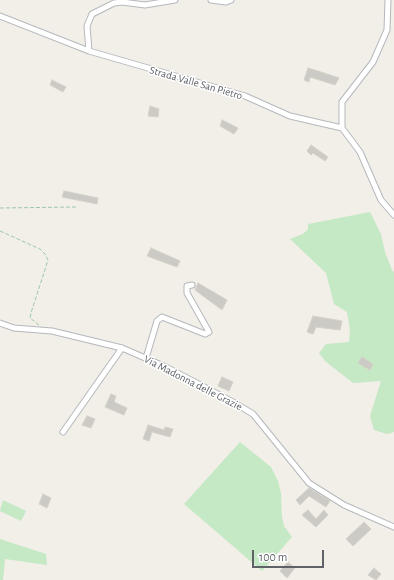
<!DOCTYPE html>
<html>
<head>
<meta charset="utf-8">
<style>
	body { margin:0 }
	#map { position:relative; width:394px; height:580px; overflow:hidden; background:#f1efe8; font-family:"Alegreya Sans",sans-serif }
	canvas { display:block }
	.scale { position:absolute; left:252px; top:550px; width:72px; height:18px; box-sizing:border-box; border:2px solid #5f6368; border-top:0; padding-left:5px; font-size:12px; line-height:14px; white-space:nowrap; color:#5f6368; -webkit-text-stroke:3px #fff; paint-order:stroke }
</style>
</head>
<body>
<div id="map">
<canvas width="394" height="580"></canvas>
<div class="scale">100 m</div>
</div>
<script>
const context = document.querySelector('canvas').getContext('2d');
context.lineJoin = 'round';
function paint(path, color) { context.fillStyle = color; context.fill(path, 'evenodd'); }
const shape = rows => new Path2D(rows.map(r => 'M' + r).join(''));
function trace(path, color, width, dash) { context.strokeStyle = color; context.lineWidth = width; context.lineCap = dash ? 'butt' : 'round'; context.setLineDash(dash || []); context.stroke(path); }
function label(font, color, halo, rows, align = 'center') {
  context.font = font + ' "Alegreya Sans",sans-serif'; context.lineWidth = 3; context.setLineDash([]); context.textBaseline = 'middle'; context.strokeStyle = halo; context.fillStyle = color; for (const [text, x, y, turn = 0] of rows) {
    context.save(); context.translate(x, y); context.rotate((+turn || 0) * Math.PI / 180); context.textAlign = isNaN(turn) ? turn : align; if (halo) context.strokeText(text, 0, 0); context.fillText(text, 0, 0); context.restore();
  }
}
paint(shape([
	[370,212,381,234,385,252,392,270,394,272,394,432,387,434,374,430,370,416,381,381,353,383,325,361,319,353,326,344,349,342,350,330,347,312,334,304,326,273,290,239,303,234,308,229,308,224],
	[240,442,271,467,278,481,281,493,282,517,284,526,292,537,262,571,184,504],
	[3,500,26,511,21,521,0,511],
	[0,539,46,554,47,565,5,559,3,580,0,580]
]), '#c5e8c5');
const building = shape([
	[308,68,321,72,339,78,335,85,310,77,309,82,304,80,308,68],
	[52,80,66,87,63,92,50,85,52,80],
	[150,106,159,109,158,117,148,116,150,106],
	[222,120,238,128,234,134,220,126,222,120],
	[311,145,328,157,325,161,313,153,311,155,307,151,311,145],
	[64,191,98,198,97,204,62,197,64,191],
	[151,248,180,261,177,267,147,256,151,248],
	[198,283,227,300,222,310,195,290,198,283],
	[313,316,342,321,340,330,316,327,313,334,307,332,313,316],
	[362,357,373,364,370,370,358,363,362,357],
	[222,377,233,382,229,391,218,386,222,377],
	[111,394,116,396,114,402,127,408,124,415,105,407,111,394],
	[87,416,95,419,91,428,82,425,87,416],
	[148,425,164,430,165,427,173,429,170,437,152,432,149,441,143,439,148,425],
	[309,488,330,501,326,507,309,496,300,505,296,500,309,488],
	[43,494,51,498,47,508,39,504,43,494],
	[308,510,316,519,324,510,328,515,316,527,302,515,308,510],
	[364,522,371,529,353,546,346,539,364,522],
	[288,562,295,568,287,578,280,571,288,562],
	[374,568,381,574,376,580,368,575,374,568]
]);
paint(building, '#cccac5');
trace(building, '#d6d1c6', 1);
const minor = shape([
	[211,0,226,2,231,0],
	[0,16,89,51,245,96,290,116,342,128,360,152,381,200,394,215],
	[89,51,87,26,92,14,114,3,122,2,145,5,175,0],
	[342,128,342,102,373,62,387,30,388,0],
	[0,323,14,328,52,331,122,348,166,367,233,402,253,414,309,483,344,505,394,527],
	[146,358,157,321,162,317,205,334,209,332,187,293,187,286,192,285],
	[63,432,122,348]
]);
trace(minor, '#b5b8bc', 7);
trace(shape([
	[0,208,76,207],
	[0,231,40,249,45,254,48,260,31,313,30,318,39,325]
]), '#9cc7a9', 1, [4, 2]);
trace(minor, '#fff', 5);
label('11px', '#5f6368', '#fff', [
	["Strada Valle San Pietro",196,83,16],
	["Via Madonna delle Grazie",193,383,27]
]);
</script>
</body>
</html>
